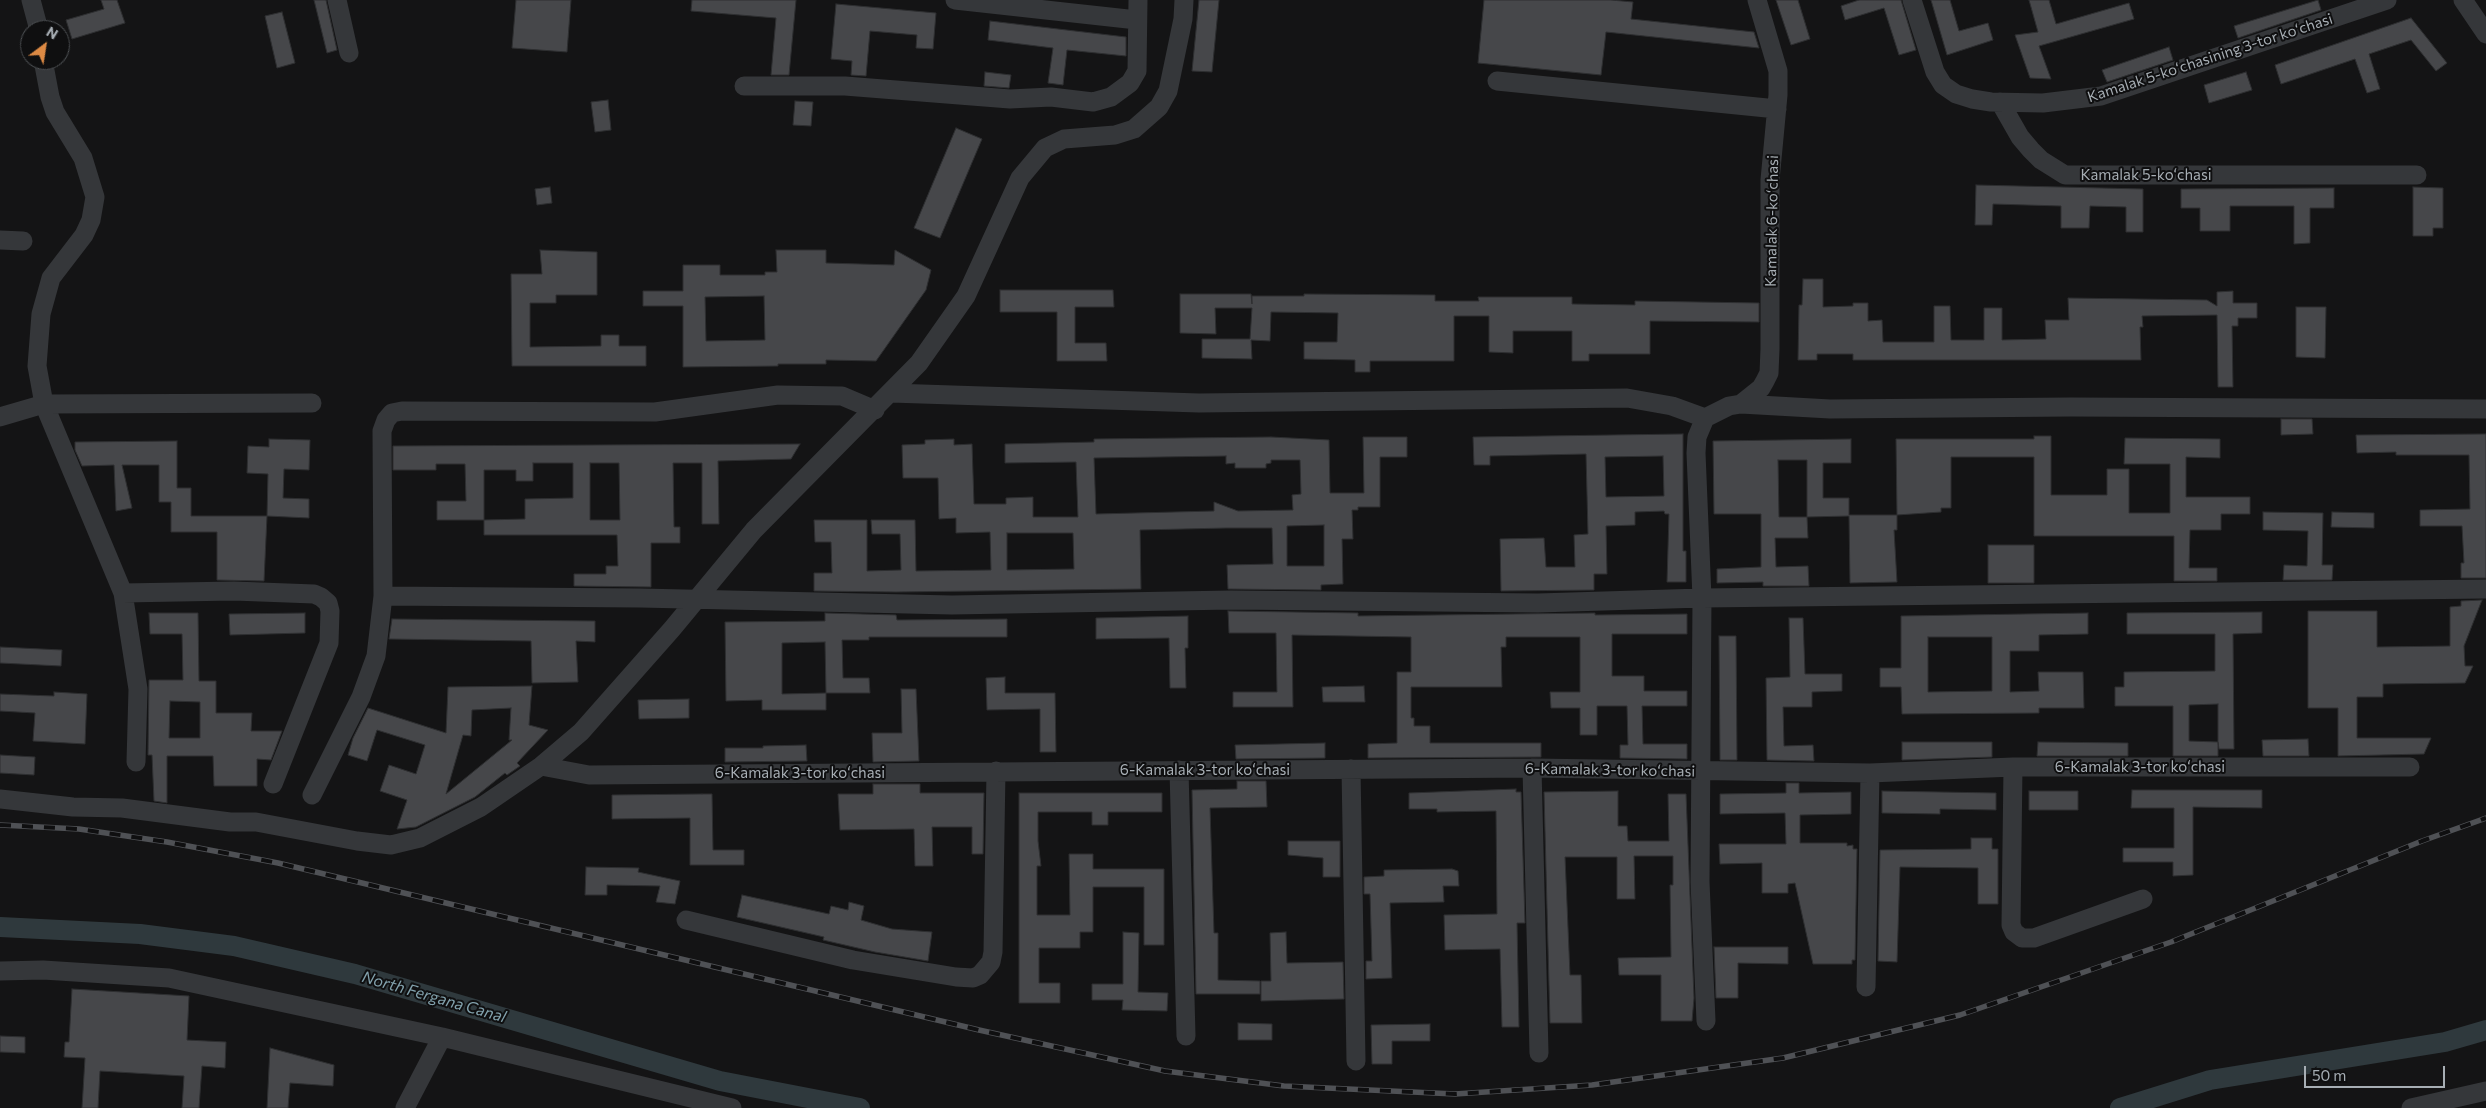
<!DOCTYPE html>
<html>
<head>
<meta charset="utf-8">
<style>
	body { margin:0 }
	#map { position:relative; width:2486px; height:1108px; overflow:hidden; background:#141415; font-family:Commissioner,sans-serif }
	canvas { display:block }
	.north { position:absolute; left:20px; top:20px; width:50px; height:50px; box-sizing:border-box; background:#0f0f10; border:1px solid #4c4f52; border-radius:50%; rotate:31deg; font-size:14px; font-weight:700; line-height:20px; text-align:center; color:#a7aeb4 }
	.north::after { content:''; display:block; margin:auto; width:18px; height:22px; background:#dd8a44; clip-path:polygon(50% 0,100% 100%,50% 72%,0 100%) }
	.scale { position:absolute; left:2304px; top:1066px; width:141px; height:22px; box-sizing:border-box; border:2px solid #a7aeb4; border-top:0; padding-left:6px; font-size:15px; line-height:18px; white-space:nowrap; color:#a7aeb4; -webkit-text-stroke:4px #0f0f10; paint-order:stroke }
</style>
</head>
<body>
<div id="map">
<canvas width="2486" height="1108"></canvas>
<div class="north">N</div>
<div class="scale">50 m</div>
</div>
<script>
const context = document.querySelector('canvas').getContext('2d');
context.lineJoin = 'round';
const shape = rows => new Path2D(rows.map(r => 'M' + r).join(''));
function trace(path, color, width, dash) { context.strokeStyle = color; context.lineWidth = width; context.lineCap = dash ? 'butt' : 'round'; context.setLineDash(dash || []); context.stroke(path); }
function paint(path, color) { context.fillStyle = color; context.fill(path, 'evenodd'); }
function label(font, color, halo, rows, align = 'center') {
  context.font = font + ' Commissioner,sans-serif'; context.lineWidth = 4; context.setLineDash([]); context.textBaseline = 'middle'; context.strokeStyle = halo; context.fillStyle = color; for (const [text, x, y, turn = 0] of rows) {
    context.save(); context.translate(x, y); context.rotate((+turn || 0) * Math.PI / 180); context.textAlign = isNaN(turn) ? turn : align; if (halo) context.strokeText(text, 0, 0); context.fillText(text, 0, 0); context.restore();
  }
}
trace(shape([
	[0,927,140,934,234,946,355,974,720,1081,860,1108],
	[2120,1108,2210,1080,2445,1042,2486,1030]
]), '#2f393d', 20);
const building = shape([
	[101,0,117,0,125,23,72,39,66,20,104,9,101,0],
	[314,0,326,0,337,50,327,53,314,0],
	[516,0,571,0,567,52,512,48,516,0],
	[692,0,796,0,789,75,771,75,776,18,691,11,692,0],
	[1199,0,1219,0,1212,72,1192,71,1199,0],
	[1484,0,1611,0,1633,2,1631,19,1754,32,1759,48,1606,32,1601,75,1478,63,1484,0],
	[1776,0,1798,0,1810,39,1791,45,1776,0],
	[1859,0,1901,0,1916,50,1899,55,1884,8,1845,20,1841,6,1859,0],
	[1931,0,1950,0,1959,31,1988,23,1993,40,1947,55,1931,0],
	[2029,0,2049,0,2056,24,2129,3,2134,19,2039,46,2051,79,2030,78,2015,35,2038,32,2029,0],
	[2318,0,2321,10,2238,38,2234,26,2318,0],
	[836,4,936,13,933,49,916,48,917,35,870,31,866,76,851,75,852,61,831,59,836,4],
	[282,12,295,63,277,68,265,16,282,12],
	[2411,18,2447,63,2436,71,2411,40,2369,54,2380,89,2367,93,2355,59,2281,84,2275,65,2411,18],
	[990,21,1126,37,1126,56,1067,50,1063,85,1048,83,1053,48,988,40,990,21],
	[2169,47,2173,60,2107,82,2102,70,2169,47],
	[985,72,1011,75,1009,88,984,86,985,72],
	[2246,72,2252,90,2209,103,2204,85,2246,72],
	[608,100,611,130,595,132,591,102,608,100],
	[795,101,813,102,811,126,793,125,795,101],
	[956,128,982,139,940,238,914,228,956,128],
	[1976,185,2143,189,2143,232,2126,232,2126,207,2090,206,2089,228,2061,228,2061,206,1993,204,1992,225,1975,225,1976,185],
	[550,187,552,203,537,205,535,189,550,187],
	[2413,187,2443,188,2443,228,2433,228,2433,236,2413,236,2413,187],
	[2334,188,2334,208,2310,208,2310,243,2294,244,2294,206,2230,206,2230,231,2200,231,2200,208,2181,208,2181,189,2334,188],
	[540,250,597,252,597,295,556,295,556,303,530,303,530,347,601,346,601,335,619,335,619,346,646,346,646,366,512,366,511,274,542,274,540,250],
	[776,250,826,250,826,263,894,265,895,250,931,270,926,290,876,361,826,360,826,364,778,364,778,366,683,367,683,306,643,306,643,291,683,291,683,265,720,265,720,275,765,275,765,272,777,272,776,250],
	[764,296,765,340,706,341,705,297,764,296],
	[1803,279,1823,279,1823,307,1853,306,1853,303,1868,303,1868,321,1882,320,1883,342,1934,342,1934,306,1950,306,1951,340,1984,340,1984,308,2002,308,2002,340,2046,339,2045,320,2069,320,2068,298,2207,300,2217,306,2217,292,2233,291,2233,303,2257,303,2257,318,2238,318,2238,326,2232,326,2233,387,2218,387,2217,315,2142,316,2143,327,2140,327,2141,360,1853,360,1853,354,1817,354,1817,360,1798,360,1799,305,1802,305,1803,279],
	[1000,290,1113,290,1114,307,1075,307,1075,343,1106,343,1107,361,1057,361,1057,312,1000,312,1000,290],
	[1180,294,1251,294,1252,304,1252,296,1304,296,1304,294,1435,295,1435,301,1479,301,1478,297,1572,297,1572,304,1635,305,1635,301,1759,303,1759,322,1650,321,1650,354,1589,354,1589,361,1572,361,1572,331,1513,331,1513,353,1489,352,1489,316,1454,316,1454,361,1370,361,1370,372,1355,372,1355,360,1304,359,1304,342,1337,342,1338,313,1271,312,1270,341,1251,340,1252,359,1202,358,1202,339,1250,339,1252,308,1215,308,1216,334,1180,333,1180,294],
	[2296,307,2326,307,2325,358,2296,357,2296,307],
	[2281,419,2312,419,2313,434,2281,435,2281,419],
	[1683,434,1683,551,1686,551,1686,582,1667,582,1669,514,1665,514,1664,511,1635,512,1635,525,1606,526,1607,574,1594,574,1594,590,1501,591,1500,539,1544,538,1546,567,1575,567,1574,535,1588,534,1586,454,1490,456,1490,465,1474,465,1473,437,1683,434],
	[1663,456,1664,496,1606,497,1605,457,1663,456],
	[2486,434,2486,578,2461,578,2461,563,2464,563,2462,526,2420,526,2420,510,2470,509,2469,455,2396,455,2396,452,2357,453,2356,435,2486,434],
	[2034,436,2051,436,2051,495,2107,495,2107,469,2129,469,2129,513,2170,513,2170,464,2124,464,2125,438,2220,439,2220,458,2186,457,2186,497,2250,497,2250,514,2221,514,2221,530,2190,530,2189,568,2217,568,2217,581,2174,581,2174,536,2034,536,2034,457,1951,457,1951,508,1941,508,1941,512,1897,515,1896,439,2034,439,2034,436],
	[1271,437,1329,440,1330,493,1364,493,1363,437,1407,437,1407,457,1380,457,1380,507,1358,507,1358,510,1352,510,1353,539,1342,539,1343,584,1321,585,1321,590,1228,589,1227,565,1273,564,1272,528,1226,528,1140,530,1141,589,896,592,814,591,814,573,832,573,831,542,815,542,814,520,867,520,867,571,901,570,900,534,872,534,871,520,915,520,916,571,991,570,990,532,956,533,956,518,939,519,938,478,903,478,902,445,925,444,925,440,954,439,954,445,972,444,974,504,1006,504,1006,498,1033,497,1033,517,1078,517,1076,462,1005,463,1005,444,1094,442,1094,439,1271,437],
	[1226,456,1226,464,1235,463,1235,468,1266,468,1266,464,1271,463,1271,460,1300,460,1301,494,1292,495,1293,510,1238,511,1214,502,1214,511,1096,514,1094,458,1226,456],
	[1324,525,1324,566,1287,566,1287,526,1324,525],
	[1007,533,1073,533,1074,569,1007,570,1007,533],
	[269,439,310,440,309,470,284,469,283,498,309,499,309,518,267,516,268,474,247,473,248,446,269,447,269,439],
	[1851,439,1851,463,1823,463,1823,498,1849,498,1849,515,1897,515,1897,530,1894,530,1897,582,1850,583,1849,516,1807,517,1808,538,1775,538,1776,567,1808,566,1809,586,1763,586,1763,582,1717,583,1717,569,1761,567,1761,514,1714,514,1713,441,1851,439],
	[1778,460,1807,460,1807,517,1779,517,1778,460],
	[177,441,177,488,191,488,191,516,267,516,264,581,217,580,217,532,171,532,171,502,159,502,159,465,122,465,132,508,116,511,114,465,82,466,75,450,75,442,177,441],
	[800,444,791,459,718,461,719,524,702,524,702,463,673,463,674,527,680,527,680,543,651,543,651,587,574,586,574,574,606,574,606,566,618,566,617,535,484,535,484,520,437,520,437,501,466,501,465,464,436,464,436,470,393,470,393,446,800,444],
	[533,463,573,463,573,498,525,499,525,519,484,520,484,470,516,470,516,481,533,481,533,463],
	[590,463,619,463,620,520,590,520,590,463],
	[2263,512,2323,513,2322,565,2333,565,2332,580,2283,580,2284,565,2307,566,2308,531,2263,530,2263,512],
	[2332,512,2374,513,2374,528,2331,527,2332,512],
	[1988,545,2034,545,2034,583,1988,583,1988,545],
	[2482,600,2464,646,2465,666,2473,666,2465,683,2383,684,2383,697,2357,697,2357,738,2431,738,2424,754,2338,756,2338,708,2308,708,2308,611,2377,611,2377,647,2450,646,2450,607,2461,606,2461,601,2482,600],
	[1228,611,1358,613,1358,616,1595,613,1595,615,1687,614,1687,634,1612,634,1612,676,1644,676,1644,691,1687,691,1687,706,1642,706,1643,744,1687,744,1687,759,1620,758,1620,745,1628,745,1627,706,1597,706,1597,735,1580,735,1580,708,1551,708,1550,692,1580,692,1580,637,1506,637,1506,647,1501,647,1502,687,1411,687,1411,718,1414,718,1414,726,1430,726,1430,743,1541,743,1541,757,1368,758,1368,744,1397,743,1397,672,1411,672,1411,637,1292,635,1293,707,1233,707,1233,692,1277,692,1276,633,1229,633,1228,611],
	[2262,612,2262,633,2233,634,2234,749,2219,749,2218,742,2218,756,2173,756,2173,706,2115,706,2115,687,2124,687,2124,672,2215,671,2215,634,2127,634,2127,613,2262,612],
	[2218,704,2218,742,2189,741,2189,705,2218,704],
	[149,613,198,613,199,681,216,681,216,713,252,713,251,731,282,731,271,760,257,759,257,786,214,786,213,756,167,756,167,803,154,801,152,755,148,755,149,680,183,680,182,634,150,634,149,613],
	[170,701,200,702,200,738,169,738,170,701],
	[305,613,305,633,230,635,229,614,305,613],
	[825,613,896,615,897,620,1007,619,1007,637,869,637,869,640,842,640,843,678,869,678,870,693,826,693,826,710,762,710,762,700,726,701,725,622,825,621,825,613],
	[825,642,826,693,782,694,782,643,825,642],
	[2088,613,2088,634,2039,635,2039,651,2010,651,2010,692,2039,691,2038,672,2083,672,2084,708,2039,708,2039,713,1902,714,1901,687,1880,687,1880,668,1901,668,1901,616,2088,613],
	[1928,637,1992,637,1992,691,1928,692,1928,637],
	[1188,616,1188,648,1185,648,1186,688,1170,688,1169,638,1096,639,1096,618,1188,616],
	[1789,618,1803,618,1805,674,1842,674,1842,691,1812,692,1812,707,1783,707,1784,746,1813,745,1814,761,1767,760,1766,678,1790,677,1789,618],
	[392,619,595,621,595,642,576,641,578,682,532,683,531,641,389,639,392,619],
	[1719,636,1736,636,1737,760,1720,760,1719,636],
	[0,647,62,650,61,666,0,663,0,647],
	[1005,677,1005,693,1055,693,1056,752,1040,752,1040,709,987,710,986,678,1005,677],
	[532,686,529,725,548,730,517,763,520,766,507,775,505,773,475,797,416,827,397,829,407,800,380,791,389,765,416,774,425,745,377,730,367,761,348,755,353,738,368,708,446,733,448,687,532,686],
	[511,708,509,740,512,740,446,794,463,735,471,736,472,710,511,708],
	[1364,686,1365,702,1323,702,1322,687,1364,686],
	[901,689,916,689,919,761,873,762,872,733,902,733,901,689],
	[54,692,87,694,85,744,33,741,35,713,0,711,0,694,54,696,54,692],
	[689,699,689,718,639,719,638,700,689,699],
	[2308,739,2309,756,2263,756,2262,740,2308,739],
	[1902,742,1992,742,1992,757,1902,760,1902,742],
	[2038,742,2128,743,2128,756,2037,756,2038,742],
	[1325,743,1325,758,1236,759,1235,745,1325,743],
	[806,745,807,761,725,762,725,748,763,748,763,746,806,745],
	[0,755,35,757,34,775,0,773,0,755],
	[1237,781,1266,781,1267,807,1210,808,1214,933,1218,933,1218,980,1260,981,1260,994,1196,994,1192,790,1237,789,1237,781],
	[1786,783,1799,783,1799,793,1851,792,1851,814,1800,815,1800,843,1847,843,1847,846,1853,845,1853,849,1857,849,1855,960,1852,960,1852,964,1813,964,1795,883,1788,884,1788,893,1762,893,1762,863,1720,864,1719,844,1786,844,1785,813,1720,814,1720,794,1786,793,1786,783],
	[873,784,920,784,920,793,984,793,983,854,972,854,972,827,932,827,933,866,915,866,914,829,840,830,838,794,873,794,873,784],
	[1516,789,1516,792,1521,792,1525,923,1517,923,1519,1027,1502,1027,1500,949,1445,950,1444,915,1497,914,1496,811,1437,812,1437,809,1409,809,1409,793,1516,789],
	[2132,790,2262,790,2262,808,2193,807,2193,875,2173,876,2173,862,2123,862,2123,848,2174,848,2174,808,2131,808,2132,790],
	[1618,791,1618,826,1627,826,1628,841,1669,841,1668,794,1686,794,1694,998,1692,1021,1661,1021,1661,975,1619,975,1618,958,1671,957,1670,885,1673,885,1673,856,1634,856,1635,899,1617,899,1617,857,1565,857,1570,975,1581,975,1582,1023,1550,1023,1544,792,1618,791],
	[1882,791,1996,793,1996,810,1940,809,1940,814,1882,813,1882,791],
	[2029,791,2078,791,2078,810,2029,810,2029,791],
	[1019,793,1162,793,1162,812,1108,812,1108,825,1092,825,1092,812,1038,812,1038,841,1041,866,1037,866,1037,915,1070,915,1069,854,1093,854,1093,869,1164,869,1164,945,1144,945,1144,887,1093,887,1093,932,1080,932,1080,948,1039,948,1039,983,1060,983,1060,1003,1019,1003,1019,793],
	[702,794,712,794,713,850,744,850,744,865,690,865,690,818,612,819,612,795,702,794],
	[1971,838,1992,838,1992,849,1998,849,1998,904,1978,904,1978,868,1900,867,1897,962,1878,961,1880,850,1971,849,1971,838],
	[1288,841,1340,841,1340,877,1323,877,1323,858,1288,855,1288,841],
	[586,867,639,868,638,872,680,881,675,904,656,902,660,886,607,885,607,895,585,895,586,867],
	[1452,869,1458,871,1459,886,1443,886,1444,902,1390,903,1392,978,1366,979,1366,961,1372,961,1370,894,1364,894,1364,877,1384,876,1384,870,1452,869],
	[742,895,829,914,831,906,848,910,849,902,864,906,861,920,892,929,932,932,928,961,875,952,823,940,824,937,737,917,742,895],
	[1123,932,1139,933,1138,992,1168,993,1167,1011,1122,1010,1123,1000,1092,1000,1092,984,1123,984,1123,932],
	[1286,932,1287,963,1343,962,1344,999,1261,1001,1261,981,1271,981,1270,933,1286,932],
	[1714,947,1788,947,1788,964,1738,963,1738,998,1716,998,1714,947],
	[72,989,189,996,187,1040,226,1042,225,1068,202,1066,199,1108,182,1108,184,1076,100,1071,98,1108,82,1108,85,1058,64,1057,65,1042,69,1042,72,989],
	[1238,1023,1272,1024,1272,1040,1238,1040,1238,1023],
	[1430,1024,1430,1041,1392,1041,1392,1064,1372,1064,1371,1025,1430,1024],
	[0,1036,25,1037,25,1053,0,1052,0,1036],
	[270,1048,334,1065,333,1086,290,1083,288,1108,267,1108,270,1048]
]);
paint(building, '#46474a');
trace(building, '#2e2f31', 1);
trace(shape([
	[31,0,39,30],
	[337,0,349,53],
	[955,0,1137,20],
	[1912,0,1935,72,1943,85,1956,94,1972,99,1991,102,2043,103,2101,96,2387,0],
	[2463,0,2486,34],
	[43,60,50,97,55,112,83,158,95,197,91,220,84,235,51,278,41,314,37,366,44,404,123,593,138,689,136,762],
	[1497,81,1777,109],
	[744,86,845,86,1010,99,1051,97,1093,102,1111,97,1130,83,1137,71,1138,0],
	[2000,102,2020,137,2031,150,2041,160,2065,175,2417,175],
	[0,240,23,241],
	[891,393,1199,403,1627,398,1672,406,1705,418],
	[1741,404,1761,388,1765,381,1769,373,1770,349,1770,180,1778,95,1778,71,1757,0],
	[0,417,44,404,312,403],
	[123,593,234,591,314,594,321,597,328,603,330,611,329,643,273,784],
	[383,596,640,598,952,605,1231,600,1538,603,1702,598,2486,589],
	[541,766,589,775,1532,768,1870,773,2013,767,2410,767],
	[2013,767,2011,925,2014,932,2022,938,2034,938,2143,899],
	[1532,768,1539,1053],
	[1351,769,1356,1061],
	[1179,770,1186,1036],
	[312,795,361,697,376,656,383,596,382,431,386,420,392,413,402,411,655,412,778,395,842,396,875,410],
	[0,799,73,807,122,808,230,822,256,822,357,841,391,845,420,838,481,807,541,766,581,732,672,629,754,530,919,363,966,296,1020,178,1045,148,1064,139,1115,135,1134,129,1159,107,1168,91,1183,19,1184,0],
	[686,920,853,960,956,977,973,978,980,975,991,962,993,952,996,771],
	[0,971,43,970,169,978,442,1037],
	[1866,987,1870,773],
	[1706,1021,1700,882,1702,598,1696,453,1697,437,1705,418,1729,406,1741,404,1830,409,2071,407,2486,409],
	[405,1108,442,1037,732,1108],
	[2411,1108,2486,1091]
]), '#35373a', 19);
const rail = shape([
	[0,825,79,829,167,842,278,863,979,1030,1165,1071,1284,1086,1455,1094,1592,1085,1783,1058,1960,1015,2171,942,2422,841,2486,818]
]);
trace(rail, '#4f5155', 5.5);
trace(rail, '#0f0f10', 4, [11]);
label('15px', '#a7aeb4', '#0f0f10', [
	["Kamalak 5-koʻchasining 3-tor koʻchasi",2210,58,-18],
	["Kamalak 5-koʻchasi",2146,175],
	["Kamalak 6-koʻchasi",1772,221,-89],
	["6-Kamalak 3-tor koʻchasi",2140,767],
	["6-Kamalak 3-tor koʻchasi",1205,770],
	["6-Kamalak 3-tor koʻchasi",1610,770,1],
	["6-Kamalak 3-tor koʻchasi",800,773]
]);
label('italic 16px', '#82a1ac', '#0f0f10', [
	["North Fergana Canal",434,997,16]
]);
</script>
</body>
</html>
